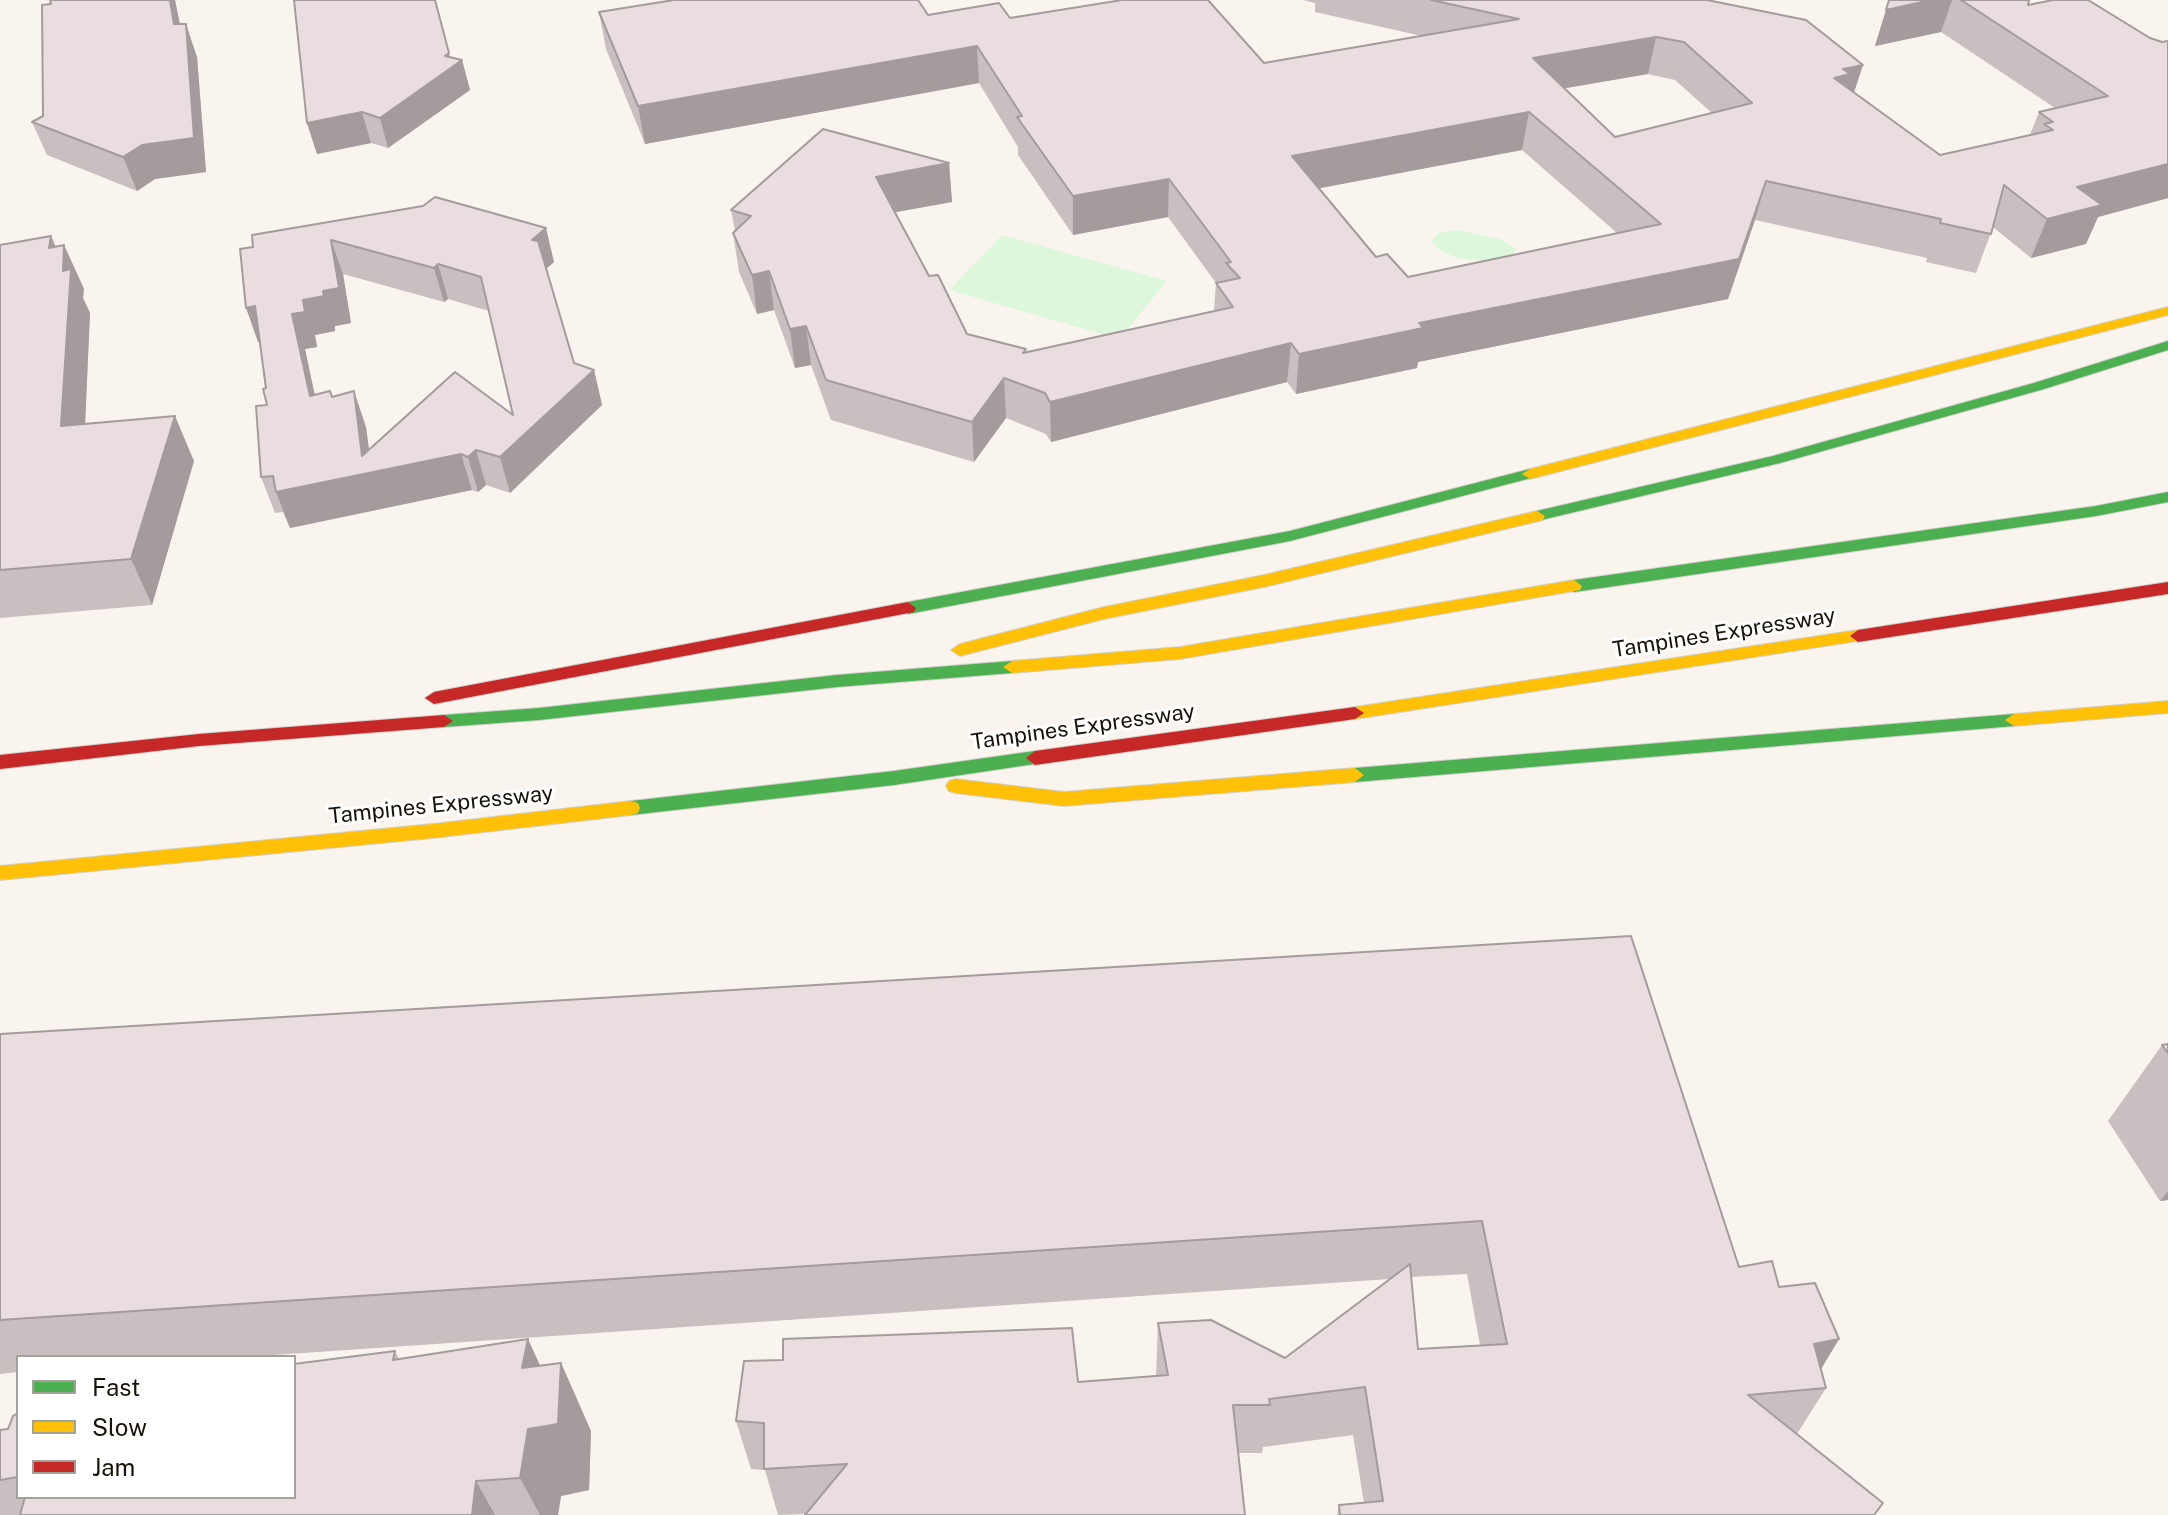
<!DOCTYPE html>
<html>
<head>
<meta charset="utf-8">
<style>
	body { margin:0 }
	#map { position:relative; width:2168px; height:1515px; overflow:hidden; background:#f9f5ee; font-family:"Public Sans",sans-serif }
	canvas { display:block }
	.legend { position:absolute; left:16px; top:1355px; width:280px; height:144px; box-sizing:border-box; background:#fff; border:2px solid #a3a19c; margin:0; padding:10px 14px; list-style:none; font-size:24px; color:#191307 }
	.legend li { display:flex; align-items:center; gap:16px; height:40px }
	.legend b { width:40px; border:2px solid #a3a19c }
</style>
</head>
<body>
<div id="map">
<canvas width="2168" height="1515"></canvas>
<ul class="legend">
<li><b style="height:10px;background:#4caf50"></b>Fast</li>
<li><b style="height:10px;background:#ffc107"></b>Slow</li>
<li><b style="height:10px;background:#c62828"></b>Jam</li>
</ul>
</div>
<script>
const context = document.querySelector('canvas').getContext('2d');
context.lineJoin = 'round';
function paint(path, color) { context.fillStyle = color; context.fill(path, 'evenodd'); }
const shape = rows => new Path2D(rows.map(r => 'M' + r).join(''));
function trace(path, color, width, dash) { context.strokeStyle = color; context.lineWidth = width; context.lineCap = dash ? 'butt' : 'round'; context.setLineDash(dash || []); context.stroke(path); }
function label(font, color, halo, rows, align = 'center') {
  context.font = font + ' "Public Sans",sans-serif'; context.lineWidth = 6; context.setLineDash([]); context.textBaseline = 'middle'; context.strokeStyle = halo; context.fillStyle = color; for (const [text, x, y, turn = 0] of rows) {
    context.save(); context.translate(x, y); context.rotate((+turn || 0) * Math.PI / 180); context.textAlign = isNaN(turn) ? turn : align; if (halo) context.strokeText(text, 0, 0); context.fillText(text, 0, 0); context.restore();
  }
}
paint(shape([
	[1457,230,1501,239,1516,249,1512,256,1497,262,1457,258,1438,249,1431,241,1438,233],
	[1002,235,1167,281,1119,339,949,290]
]), '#ddf7dd');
const fast = shape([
	[2168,341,2168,350,2044,389,1780,463,1537,521,1529,516,1537,511,1773,456,2034,383,2168,341],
	[1530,469,1538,474,1535,477,1290,541,908,614,900,608,908,602,1290,531,1530,469],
	[2168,492,2168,502,2096,516,1574,592,1566,586,1574,580,2096,506,2168,492],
	[1012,661,1021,667,1012,673,837,687,539,720,444,727,435,721,444,715,539,708,837,675,1012,661],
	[2014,714,2023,720,2014,726,1355,782,1346,775,1355,768,2014,714],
	[1035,751,1044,758,1041,763,894,785,631,815,624,813,622,808,624,803,631,801,894,771,1035,751]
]);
const slow = shape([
	[2168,307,2168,315,1530,479,1522,474,1530,469,2168,307],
	[1537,511,1545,516,1543,520,1264,587,1104,619,960,656,951,650,960,644,1104,607,1264,575,1537,511],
	[1574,580,1582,586,1580,590,1180,659,1012,673,1003,667,1012,661,1180,647,1574,580],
	[1858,630,1866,636,1864,640,1355,719,1346,713,1355,707,1858,630],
	[2168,701,2168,713,2014,726,2005,720,2014,714,2168,701],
	[1355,768,1364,775,1355,782,1064,806,955,793,949,791,946,786,949,781,955,779,1064,792,1355,768],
	[631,801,638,803,640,808,638,813,631,815,433,838,0,880,0,866,433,824,631,801]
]);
const jam = shape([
	[2168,582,2168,594,1858,642,1850,636,1858,630,2168,582],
	[908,602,916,608,914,612,434,704,425,698,434,692,908,602],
	[1355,707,1364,713,1355,719,1035,765,1026,758,1035,751,1355,707],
	[444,715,453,721,444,727,199,746,0,769,0,755,199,734,444,715]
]);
trace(fast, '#d3d0cc', 2);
trace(slow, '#d3d0cc', 2);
trace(jam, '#d3d0cc', 2);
paint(fast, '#4caf50');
paint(slow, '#ffc107');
paint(jam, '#c62828');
paint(shape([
	[50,0,175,0,180,24,197,57,206,172,155,179,137,191,47,155,32,122,43,116,51,4],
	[1303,0,1707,0,1854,92,1940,155,2030,135,2039,112,2055,108,1941,32,1875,46,1889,0,2029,0,2028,5,2150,38,2162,42,2168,41,2168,198,2098,217,2086,244,2031,258,1993,227,1976,273,1926,262,1927,258,1755,220,1728,299,1418,362,1417,368,1296,394,1287,382,1051,442,1046,434,1006,418,974,462,831,420,811,365,795,368,774,310,757,314,739,272,733,233,735,231,731,210,949,163,952,202,895,212,929,276,967,334,1026,352,1214,311,1216,283,1168,217,1073,235,1018,155,1018,147,979,83,645,144,606,49,599,12,928,15,1010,18,1264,63,1422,36,1315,12,1315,3],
	[1648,74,1675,80,1712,113,1615,137,1565,88],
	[1522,150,1617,233,1408,277,1376,257,1319,188],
	[462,60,470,90,388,148,371,143,317,154,307,123],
	[423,206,554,262,546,269,574,363,594,370,602,405,510,493,486,485,478,492,472,490,290,528,283,512,275,513,261,477,267,405,260,342,258,342,253,247],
	[343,274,444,302,448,299,489,311,513,415,369,450,366,427,332,397,315,395,305,349,317,347,315,335,335,331,335,326,351,323],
	[0,245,56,246,64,245,84,289,83,298,90,313,85,424,194,461,152,605,0,618],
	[1631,936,1739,1267,1779,1287,1839,1339,1821,1369,1826,1388,1797,1434,1874,1515,1337,1515,1339,1505,1364,1503,1353,1435,1263,1447,1262,1453,1238,1453,806,1514,778,1515,765,1470,751,1469,736,1421,1078,1382,1156,1376,1158,1323,1285,1358,1390,1279,244,1357,18,1357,18,1372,0,1374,0,1034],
	[1467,1274,1480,1345,1418,1349,1411,1277],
	[2168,1044,2168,1200,2160,1201,2108,1121,2162,1045],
	[395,1351,399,1359,540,1365,561,1363,591,1431,589,1490,561,1496,558,1515,0,1515,0,1430,8,1429,18,1413,18,1497,294,1497]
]), '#c9bec0');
paint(shape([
	[170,0,175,0,186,56,174,24],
	[1931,0,1952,0,1941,32,1875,46,1886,10],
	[186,24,197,57,206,172,155,179,137,191,123,157],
	[1656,37,1648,74,1526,95,1533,58],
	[977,46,979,83,645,144,638,106],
	[449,53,452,67,462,60,470,90,388,148,380,118],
	[1863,65,1851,102,1834,78,1843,69],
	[362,112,371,143,317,154,307,123],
	[1529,112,1522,150,1289,194,1292,156],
	[949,163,952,202,880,215,876,177],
	[2168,164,2168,198,2098,217,2086,244,2031,258,2047,219,2077,187],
	[1169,179,1168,217,1073,235,1073,196],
	[1766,181,1755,220,1728,299,1418,362,1417,368,1296,394,1299,354,1419,323],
	[546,228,554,262,540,274,532,240],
	[51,236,63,263,64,245,84,289,83,298,90,313,83,471,61,426,49,248],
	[331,240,343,274,351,323,335,326,335,331,315,335,317,347,305,349,322,431,310,396,292,314,303,300,323,291],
	[438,264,448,299,444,302,434,268],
	[769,271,774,310,757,314,752,275],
	[255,306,268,341,258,342,246,308],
	[806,326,811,365,795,368,790,329],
	[1291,343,1287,382,1051,442,1050,402],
	[594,370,602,405,510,493,500,457],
	[1004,378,1006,418,974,462,972,422],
	[354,391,366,427,372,473,461,454,472,490,290,528,276,492,362,456],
	[175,416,194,461,152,605,131,559],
	[476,450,486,485,478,492,468,457],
	[2168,1191,2168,1200,2160,1201],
	[528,1339,559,1407,561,1363,591,1431,589,1490,561,1496,558,1515,540,1515,520,1478,522,1368],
	[1839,1339,1809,1389,1814,1344],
	[476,1481,495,1515,472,1515]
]), '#a49b9c');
const building = shape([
	[50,0,170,0,174,24,186,24,194,138,142,145,123,157,32,122,43,116,42,5,51,4,50,0],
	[294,0,435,0,449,53,445,56,462,60,380,118,362,112,307,123,294,0],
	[674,0,918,0,928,15,999,3,1010,18,1122,0,1208,0,1264,63,1519,19,1431,0,1707,0,1806,20,1863,65,1843,69,1850,74,1834,78,1940,155,2053,130,2044,124,2053,122,2039,112,2108,96,1961,0,2029,0,2028,5,2053,0,2088,0,2150,38,2162,42,2168,41,2168,164,2077,187,2102,205,2047,219,2004,185,1991,234,1940,223,1941,219,1766,181,1739,259,1419,323,1423,328,1299,354,1291,343,1050,402,1045,393,1004,378,972,422,826,380,806,326,790,329,769,271,752,275,733,233,751,216,731,210,823,129,949,163,876,177,929,276,938,275,967,334,1026,349,1023,353,1233,307,1216,283,1240,278,1226,263,1231,262,1169,179,1073,196,1017,117,1022,116,977,46,638,106,599,12,674,0],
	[1656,37,1684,42,1752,103,1615,137,1533,58,1656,37],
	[1529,112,1661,224,1408,277,1387,254,1376,257,1292,156,1529,112],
	[1889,0,1931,0,1886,10,1889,0],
	[435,197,546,228,532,240,538,241,574,363,594,370,500,457,476,450,468,457,461,454,276,492,273,476,261,477,256,406,267,405,263,389,266,388,255,306,246,308,240,249,253,247,252,235,423,206,435,197],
	[331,240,434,268,438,264,481,277,513,415,455,372,362,456,354,391,332,397,330,391,310,396,292,314,305,312,303,300,324,296,323,291,339,288,331,240],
	[51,236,49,248,64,245,63,271,71,269,61,426,175,416,131,559,0,570,0,245,51,236],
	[1631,936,1739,1267,1772,1261,1779,1287,1815,1283,1839,1339,1814,1344,1826,1388,1748,1395,1883,1503,1874,1515,1340,1515,1339,1505,1383,1501,1365,1387,1269,1399,1270,1405,1233,1405,1245,1515,805,1515,847,1464,764,1469,764,1423,736,1421,744,1361,783,1360,783,1339,1072,1328,1078,1382,1168,1375,1158,1323,1211,1320,1285,1358,1410,1264,1418,1349,1507,1344,1482,1221,0,1320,0,1034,1631,936],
	[2168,1044,2168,1053,2162,1045,2168,1044],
	[528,1339,522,1368,561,1363,558,1424,528,1429,520,1478,476,1481,472,1515,20,1515,25,1497,294,1497,294,1364,395,1351,393,1360,528,1339],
	[18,1413,18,1477,0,1480,0,1430,8,1429,13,1416,18,1413]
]);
paint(building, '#eadddf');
trace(building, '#a49b9c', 2);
label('22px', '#191307', '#fff', [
	["Tampines Expressway",1724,633,-9],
	["Tampines Expressway",1083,727,-8],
	["Tampines Expressway",441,805,-6]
]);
</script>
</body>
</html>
